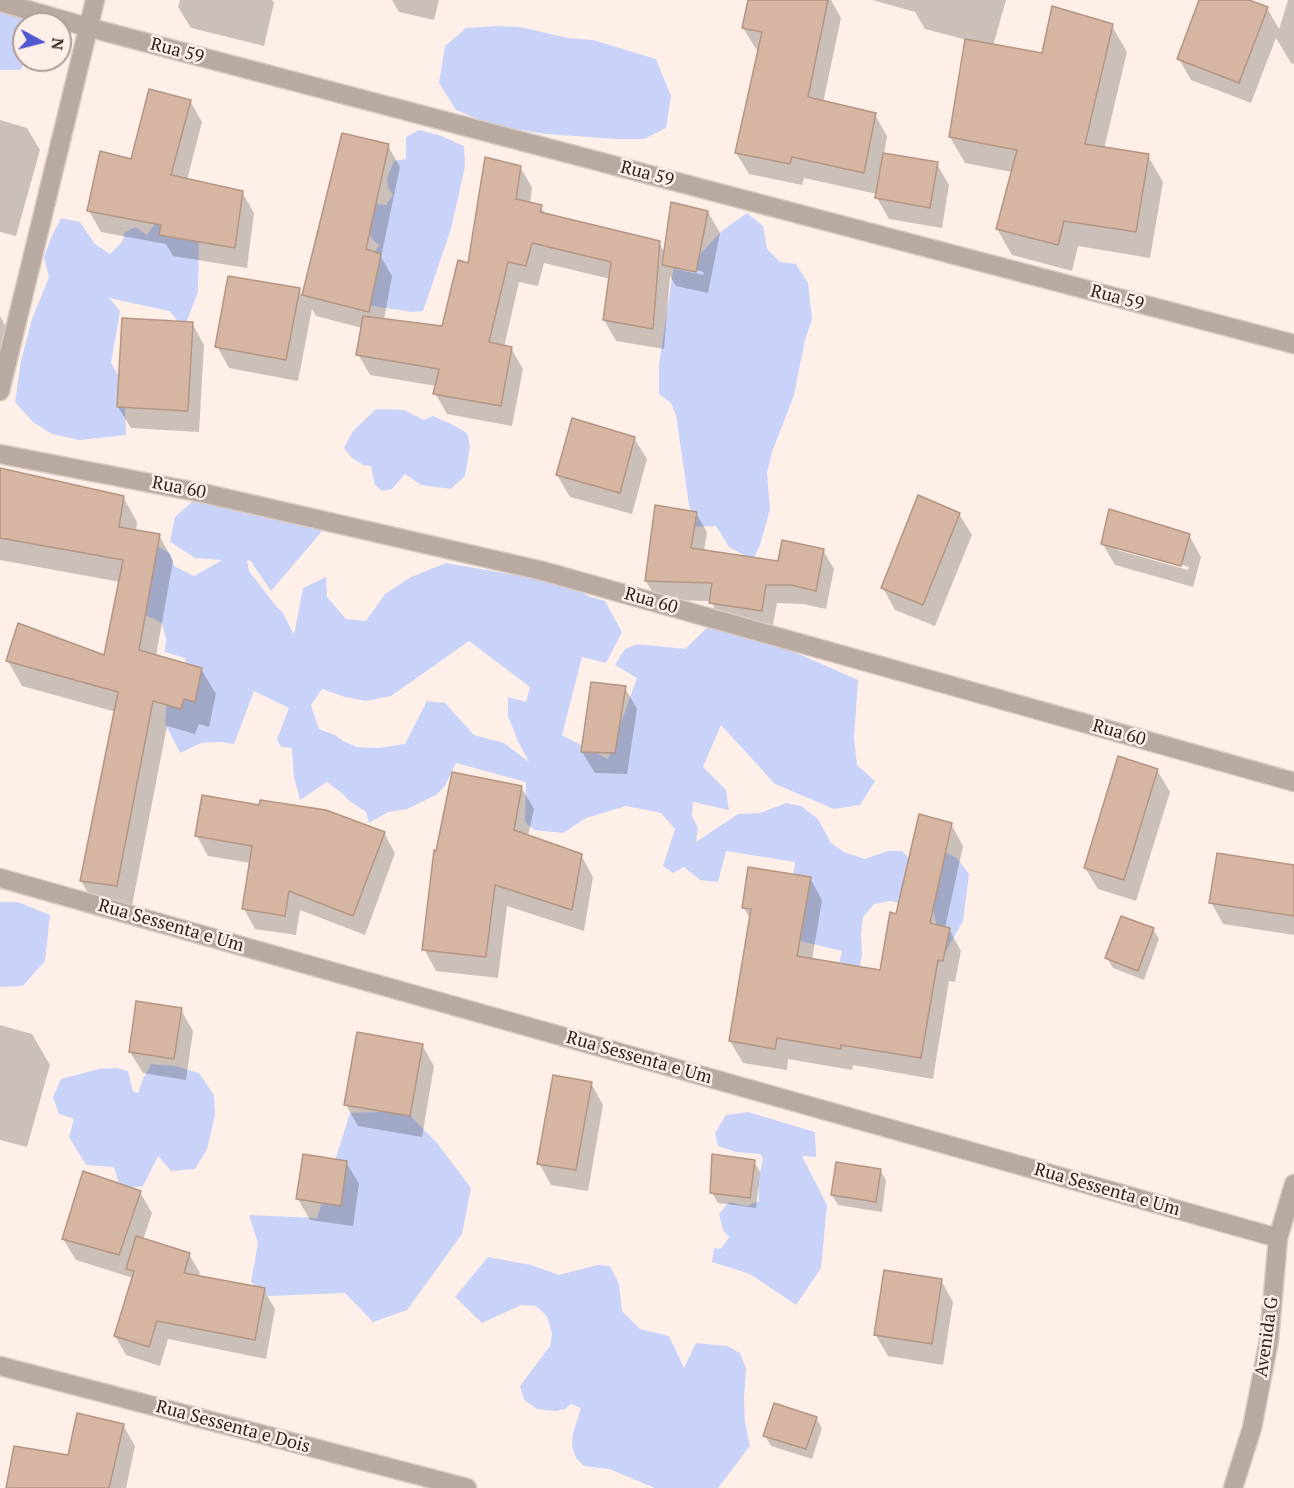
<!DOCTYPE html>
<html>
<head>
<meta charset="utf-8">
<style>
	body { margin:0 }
	#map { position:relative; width:1294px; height:1488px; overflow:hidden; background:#fef0e8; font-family:"PT Serif",serif }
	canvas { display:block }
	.north { position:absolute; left:12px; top:12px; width:60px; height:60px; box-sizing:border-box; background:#fef0e8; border:2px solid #ac9e96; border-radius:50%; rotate:97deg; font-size:16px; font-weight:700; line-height:24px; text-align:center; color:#30231c }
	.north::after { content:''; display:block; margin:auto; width:21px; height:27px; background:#4f58ce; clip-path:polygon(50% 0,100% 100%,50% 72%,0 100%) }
</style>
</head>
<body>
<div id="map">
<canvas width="1294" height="1488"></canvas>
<div class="north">N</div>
</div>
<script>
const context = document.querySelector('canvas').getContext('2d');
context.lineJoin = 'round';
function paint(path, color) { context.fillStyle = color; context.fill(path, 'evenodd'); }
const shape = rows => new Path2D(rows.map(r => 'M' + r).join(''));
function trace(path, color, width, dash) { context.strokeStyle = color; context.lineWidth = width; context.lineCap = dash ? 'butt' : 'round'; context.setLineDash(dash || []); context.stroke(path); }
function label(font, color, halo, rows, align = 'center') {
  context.font = font + ' "PT Serif",serif'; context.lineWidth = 5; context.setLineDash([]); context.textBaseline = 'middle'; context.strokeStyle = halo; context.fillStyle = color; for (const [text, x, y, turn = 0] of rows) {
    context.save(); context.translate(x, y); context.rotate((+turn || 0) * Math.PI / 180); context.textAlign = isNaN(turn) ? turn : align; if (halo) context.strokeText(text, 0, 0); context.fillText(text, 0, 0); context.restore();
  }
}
paint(shape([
	[0,0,35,17,35,24,24,24,25,60,21,70,0,70],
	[497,26,520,27,568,38,593,40,656,59,671,96,666,128,644,139,617,139,546,134,495,126,456,110,439,83,445,46,466,28],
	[419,130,439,135,464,146,465,166,451,229,423,311,412,312,365,305,371,258,379,245,371,238,368,224,376,204,386,205,393,195,388,188,387,178,394,161,406,159,406,137],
	[747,213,763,226,767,249,780,262,796,264,808,283,812,319,805,340,794,395,772,452,767,473,770,509,760,545,753,560,729,547,716,526,695,527,689,505,676,415,671,403,659,394,659,365,676,252,693,261,723,230],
	[159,217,199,236,198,292,184,328,169,311,109,298,120,311,111,363,124,385,126,435,79,440,52,434,33,422,15,402,21,361,32,319,49,277,44,257,51,238,61,218,80,222,95,244,110,254,122,242,125,232,136,227,147,235],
	[376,409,404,410,424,420,433,416,451,424,467,433,470,446,465,476,451,489,421,485,405,474,392,489,382,491,375,485,371,466,363,465,352,458,344,448,353,431],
	[194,500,330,522,271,591,250,560,247,561,249,571,276,606,283,613,294,635,303,588,326,577,327,597,346,619,366,621,385,594,411,577,446,563,572,585,590,597,605,601,622,632,606,663,582,657,562,735,608,759,637,678,615,665,625,649,637,644,685,649,708,627,783,647,858,680,854,738,857,765,875,781,860,805,834,809,775,784,721,725,703,767,726,790,729,810,693,802,692,816,698,828,696,842,738,814,760,813,786,803,801,806,818,819,831,843,844,852,865,859,888,851,902,851,913,862,930,845,957,858,969,874,963,921,935,970,937,927,933,909,890,901,874,904,863,917,861,934,862,955,853,1005,831,1001,842,951,792,939,789,912,795,862,726,851,718,882,700,880,684,867,673,873,663,866,675,829,661,813,626,806,586,818,563,833,534,830,525,822,526,782,456,763,445,786,436,795,407,809,388,812,369,823,366,812,348,800,343,794,327,782,300,800,294,777,292,748,281,747,277,739,289,708,254,691,234,744,222,742,201,743,180,753,165,723,166,708,187,674,185,658,165,652,166,639,162,623,141,613,153,544,170,553,174,566,194,576,222,560,195,558,170,542,175,517],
	[469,641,530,687,526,702,508,697,508,716,518,741,529,762,504,743,474,735,445,703,427,701,405,744,377,748,357,747,343,741,335,735,319,729,311,705,322,689,345,697,366,701,391,696],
	[0,902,18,902,50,915,45,961,23,986,0,987],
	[151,1064,175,1066,199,1073,214,1095,215,1115,207,1149,195,1169,171,1171,158,1156,143,1186,125,1189,119,1183,114,1167,86,1165,69,1137,74,1119,59,1114,53,1097,61,1079,99,1069,117,1068,128,1071,133,1091,138,1093,143,1079],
	[406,1111,437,1143,471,1188,462,1234,407,1310,373,1322,345,1293,269,1296,251,1282,258,1243,249,1215,317,1218,350,1113],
	[748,1112,815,1132,816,1157,802,1156,827,1205,821,1268,796,1305,750,1274,712,1262,714,1248,721,1249,729,1237,723,1230,719,1214,729,1202,747,1206,759,1201,758,1183,763,1158,760,1154,736,1152,718,1146,715,1133,726,1115],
	[488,1257,531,1265,559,1275,597,1265,610,1266,619,1284,622,1311,640,1329,669,1336,684,1368,696,1343,727,1346,740,1353,746,1368,744,1398,745,1422,750,1446,718,1488,655,1488,609,1469,584,1466,576,1458,572,1446,573,1433,581,1408,571,1404,565,1409,556,1411,537,1409,524,1400,520,1386,550,1346,552,1334,547,1316,536,1306,521,1305,482,1323,455,1297]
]), '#c9d2f8');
paint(shape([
	[180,0,272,0,274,3,264,46,191,28,178,7],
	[392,0,439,0,434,20,399,12],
	[749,0,831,0,841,18,823,103,875,115,887,136,884,155,937,164,949,185,942,228,889,219,877,198,877,194,804,178,802,185,749,174,736,153,759,50,756,49,743,28],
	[872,0,1006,0,993,46,1044,55,1112,26,1127,52,1104,149,1148,156,1163,182,1150,258,1078,246,1072,271,1012,255,997,229,1012,172,965,163,950,137,967,40,925,29,915,12],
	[1201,0,1245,0,1267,8,1279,29,1288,0,1294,0,1294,64,1291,63,1276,38,1251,103,1191,80,1179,59],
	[190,101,202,122,187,180,242,192,254,213,247,268,173,256,166,244,101,232,89,211,132,161],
	[0,120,27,128,40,150,16,236,0,232],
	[343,135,388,146,400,167,381,257,392,276,384,320,443,328,469,265,520,167,532,187,530,204,541,207,546,215,659,243,665,253,708,212,720,233,708,293,676,286,670,276,664,349,616,341,604,320,610,279,544,263,538,286,519,282,504,347,511,348,523,369,512,426,447,414,435,393,436,386,370,375,358,354,362,328,316,316,312,309,298,381,229,368,217,346,299,290,303,297],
	[676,266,704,272,703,275,676,269],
	[0,316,11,336,0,387],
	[192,323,204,345,199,432,131,428,118,407],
	[634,438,647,459,632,514,570,497,557,475],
	[0,471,123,497,137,522,136,532,159,535,173,561,156,656,201,669,216,694,209,727,199,724,195,734,167,726,131,911,96,906,81,881,116,712,22,686,8,661,105,657,120,582,0,560],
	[696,513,707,532,704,551,779,563,823,550,834,569,826,609,803,604,777,603,772,630,721,621,711,601,657,600,646,581],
	[959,514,972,535,935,626,895,610,883,588],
	[1189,535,1201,557,1193,587,1115,565,1102,543],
	[1117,547,1189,567,1188,570,1117,550],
	[625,688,637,709,627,774,595,773,582,752],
	[1157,770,1170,792,1136,901,1098,889,1085,868],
	[521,787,534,809,528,836,581,855,593,877,584,931,507,906,498,978,436,971,424,949],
	[951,824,963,846,945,928,949,929,961,951,955,982,949,981,933,1079,853,1065,852,1070,788,1059,787,1070,743,1063,730,1041,751,920,743,907,810,878,822,900,812,960,881,972,897,915],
	[384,833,395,853,365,935,300,910,296,935,255,929,244,909,251,863,208,856,197,836],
	[1294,867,1294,935,1223,924,1211,902],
	[1153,929,1159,939,1144,980,1113,968,1107,958],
	[181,1010,193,1031,186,1080,143,1073,130,1052],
	[0,1025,32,1034,50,1065,27,1147,0,1140],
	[422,1045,434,1066,422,1137,358,1126,346,1105],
	[591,1083,603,1105,588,1191,551,1185,539,1163],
	[754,1161,760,1172,756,1208,718,1203,712,1193],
	[346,1162,359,1184,353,1226,310,1220,298,1199],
	[880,1170,886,1180,882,1212,838,1205,832,1195],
	[140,1192,152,1213,143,1240,189,1254,200,1273,199,1277,264,1290,275,1309,266,1359,168,1339,160,1366,126,1355,115,1336,133,1278,76,1260,63,1239],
	[941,1280,953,1302,943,1365,888,1356,875,1334],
	[816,1418,822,1428,812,1459,771,1446,765,1436],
	[123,1425,135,1446,126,1488,7,1488,69,1457]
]), '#0003');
const building = shape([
	[748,0,828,0,808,97,876,113,864,173,792,157,790,164,735,153,762,32,742,28,748,0],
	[1199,0,1249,0,1268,7,1239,83,1177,59,1199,0],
	[1052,6,1113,24,1085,144,1149,154,1136,232,1064,221,1058,245,996,229,1017,150,949,137,965,39,1042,53,1052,6],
	[149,89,191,100,171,175,243,191,235,248,159,235,161,225,87,211,100,151,131,159,149,89],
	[342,133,389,144,366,249,381,254,369,312,302,295,342,133],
	[883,153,938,162,930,208,875,198,883,153],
	[485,157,521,166,516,199,542,205,540,212,660,241,653,329,603,320,611,262,532,243,526,266,508,262,489,342,512,347,501,406,433,394,439,369,356,355,363,316,442,326,458,260,468,263,485,157],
	[671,202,708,211,696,272,662,265,671,202],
	[228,276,300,288,286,360,215,347,228,276],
	[122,318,193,322,188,411,117,407,122,318],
	[572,418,635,437,620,493,556,475,572,418],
	[0,468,124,496,119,527,160,534,139,650,202,668,195,702,184,699,181,709,153,701,117,886,80,881,118,692,6,661,18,623,104,655,123,560,0,538,0,468],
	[918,495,960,513,923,605,881,588,918,495],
	[655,505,697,512,691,548,778,561,782,540,824,549,816,591,791,585,766,585,762,611,709,603,712,583,645,581,655,505],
	[1109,509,1190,534,1181,566,1101,544,1109,509],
	[591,682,626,686,615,753,581,752,591,682],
	[1118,756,1158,769,1124,880,1084,868,1118,756],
	[452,772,522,786,514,830,582,854,572,910,495,885,486,957,422,950,434,850,436,851,452,772],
	[202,795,259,805,260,800,326,810,385,832,353,916,289,891,285,916,242,909,252,846,195,836,202,795],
	[919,814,952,823,930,923,950,928,943,961,938,960,921,1058,841,1045,841,1049,777,1038,775,1049,729,1041,751,909,742,908,748,867,811,877,797,956,880,970,890,912,896,914,919,814],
	[1217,853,1294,865,1294,916,1209,903,1217,853],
	[1121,916,1154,928,1138,971,1105,958,1121,916],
	[136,1001,182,1008,174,1059,129,1052,136,1001],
	[357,1032,423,1044,410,1116,344,1105,357,1032],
	[553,1075,592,1082,576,1170,537,1164,553,1075],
	[303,1154,347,1161,341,1206,296,1199,303,1154],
	[712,1154,755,1160,750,1198,710,1193,712,1154],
	[836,1162,881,1169,876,1202,831,1195,836,1162],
	[83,1171,141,1191,119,1255,62,1239,83,1171],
	[136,1236,190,1253,184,1273,265,1288,255,1340,157,1321,149,1347,114,1336,134,1271,126,1269,136,1236],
	[884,1270,942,1279,932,1344,874,1335,884,1270],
	[774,1403,817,1417,806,1449,763,1436,774,1403],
	[77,1413,124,1424,109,1488,6,1488,14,1446,68,1455,77,1413]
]);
paint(building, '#d6b5a2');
trace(building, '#b49582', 1.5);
const street = shape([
	[0,2,87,27,1294,344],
	[0,391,95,0],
	[0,454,207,494,543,571,1294,782],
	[0,878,1278,1238],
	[0,1366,467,1488],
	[1233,1488,1252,1428,1269,1340,1278,1238,1294,1184]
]);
trace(street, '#d9cbc3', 21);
trace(street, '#b8a9a1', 18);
label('18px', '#30231c', '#fef0e8', [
	["Rua 59",177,51,15],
	["Rua 59",647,174,15],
	["Rua 59",1117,298,15],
	["Rua 60",179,488,11],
	["Rua 60",651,601,16],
	["Rua 60",1119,733,16],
	["Rua Sessenta e Um",171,926,16],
	["Rua Sessenta e Um",639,1058,16],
	["Rua Sessenta e Um",1107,1190,16],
	["Avenida G",1267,1337,-82],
	["Rua Sessenta e Dois",233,1427,15]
]);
</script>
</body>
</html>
